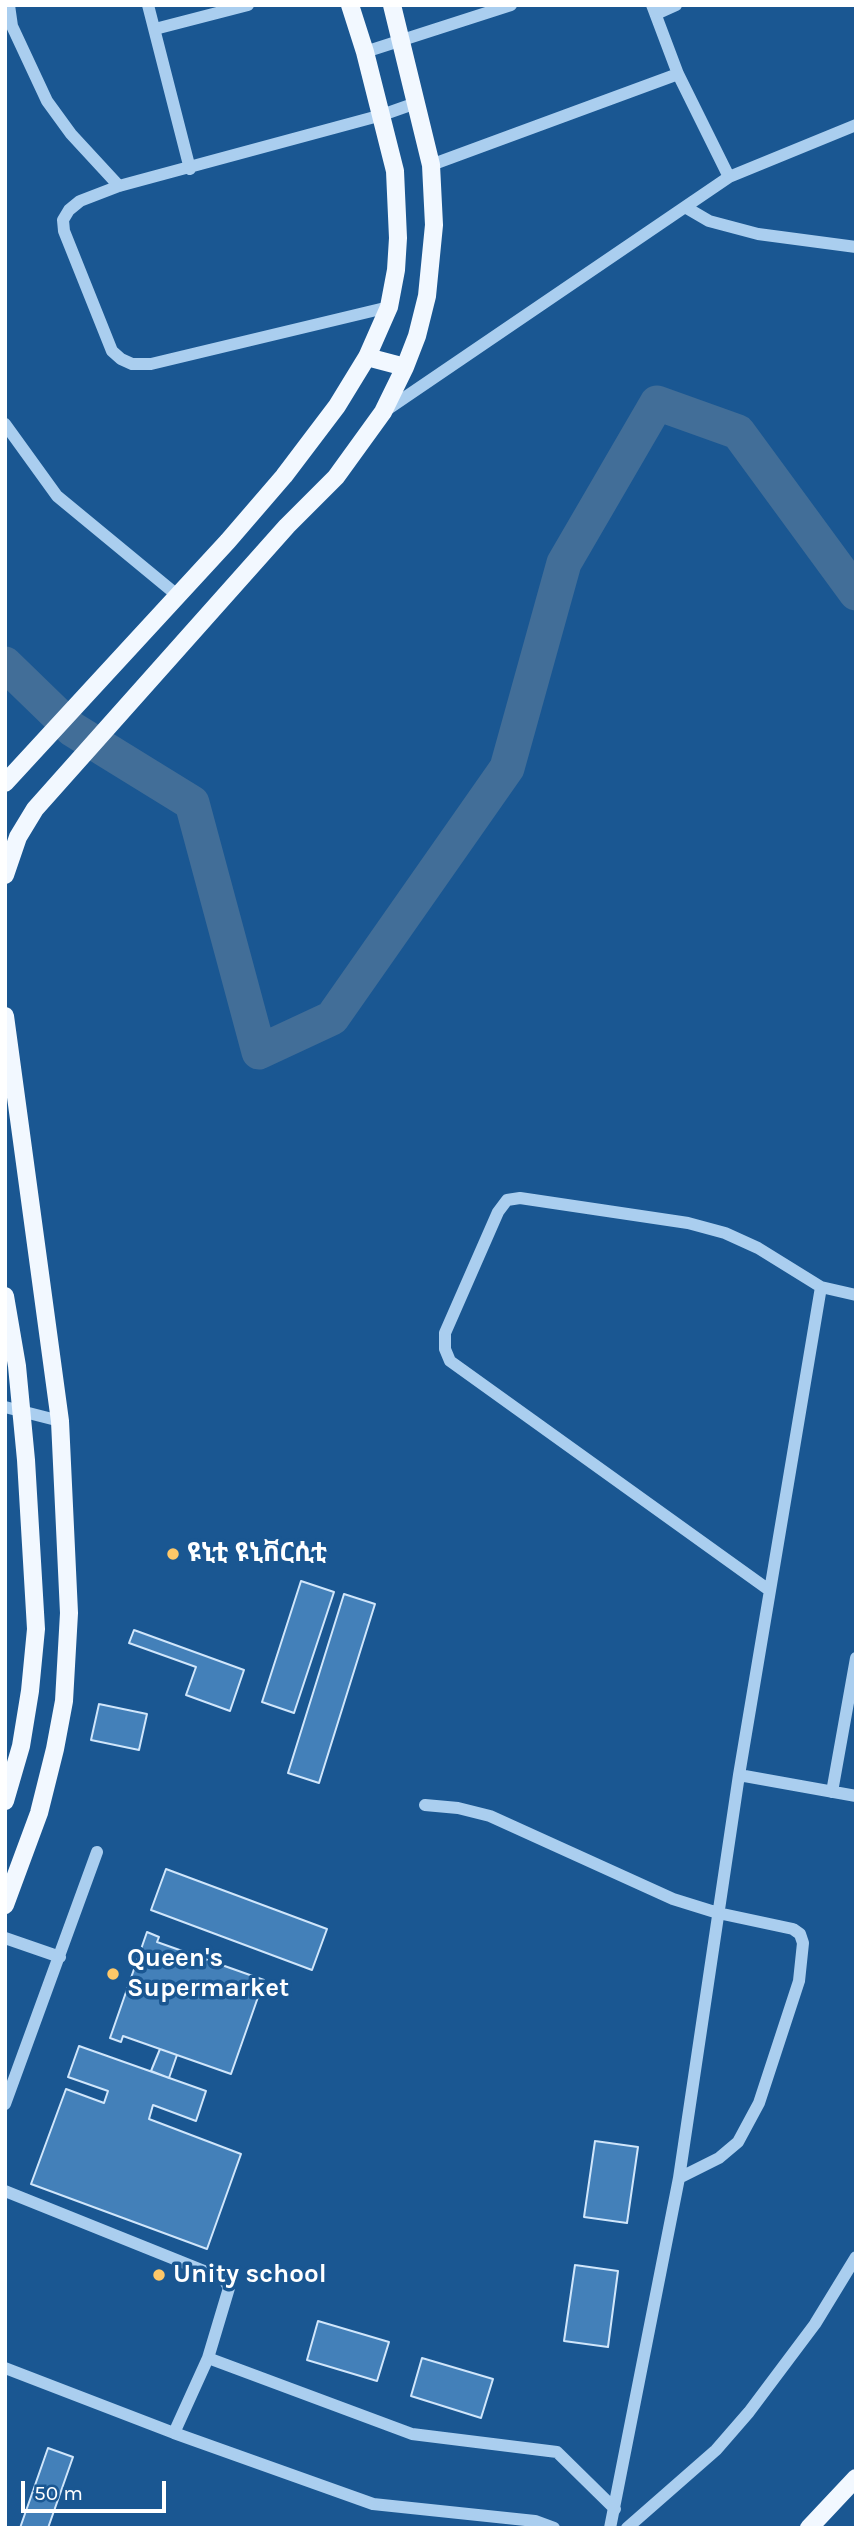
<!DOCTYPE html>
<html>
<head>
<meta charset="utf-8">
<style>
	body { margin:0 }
	#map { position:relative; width:861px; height:2533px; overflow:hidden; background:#1a5792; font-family:Karla,sans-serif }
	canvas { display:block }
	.frame { position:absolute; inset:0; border:7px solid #fff; pointer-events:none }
	.scale { position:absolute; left:21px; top:2481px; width:145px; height:32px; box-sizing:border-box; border:4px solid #fff; border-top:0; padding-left:9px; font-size:21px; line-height:24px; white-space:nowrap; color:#fff; -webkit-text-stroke:5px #1a5792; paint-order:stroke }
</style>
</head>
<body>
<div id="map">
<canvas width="861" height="2533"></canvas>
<div class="frame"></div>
<div class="scale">50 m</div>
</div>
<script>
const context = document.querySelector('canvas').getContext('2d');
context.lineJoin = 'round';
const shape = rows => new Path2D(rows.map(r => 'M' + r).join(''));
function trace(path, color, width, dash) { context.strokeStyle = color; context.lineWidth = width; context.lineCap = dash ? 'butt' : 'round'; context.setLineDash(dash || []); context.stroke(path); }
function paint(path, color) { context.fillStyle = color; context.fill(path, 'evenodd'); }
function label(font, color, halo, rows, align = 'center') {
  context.font = font + ' Karla,"Noto Sans Ethiopic",sans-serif'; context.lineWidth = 7; context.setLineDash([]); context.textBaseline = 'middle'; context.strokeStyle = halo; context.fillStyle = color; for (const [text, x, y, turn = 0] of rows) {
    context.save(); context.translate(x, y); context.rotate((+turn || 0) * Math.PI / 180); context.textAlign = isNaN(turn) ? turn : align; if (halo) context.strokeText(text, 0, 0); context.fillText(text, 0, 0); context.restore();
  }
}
trace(shape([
	[5,664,72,729,192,803,259,1052,332,1018,507,768,564,563,657,403,738,432,856,593]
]), '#426e98', 35);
const building = shape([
	[301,1581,334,1592,294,1713,262,1702,301,1581],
	[344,1594,375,1604,319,1783,288,1773,344,1594],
	[134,1630,244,1670,230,1711,186,1695,196,1667,129,1643,134,1630],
	[99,1704,147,1714,139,1750,91,1740,99,1704],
	[166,1869,327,1929,312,1970,151,1910,166,1869],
	[147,1932,159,1937,157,1942,264,1980,231,2074,123,2036,121,2042,110,2038,147,1932],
	[79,2046,206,2091,196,2121,153,2105,149,2119,241,2154,207,2249,31,2184,66,2089,104,2103,108,2091,68,2077,79,2046],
	[160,2049,177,2055,169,2078,151,2071,160,2049],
	[595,2141,638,2147,627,2223,584,2217,595,2141],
	[575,2265,618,2271,608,2347,564,2341,575,2265],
	[318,2321,389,2342,377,2381,307,2360,318,2321],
	[422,2358,493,2379,481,2418,411,2396,422,2358],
	[48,2448,73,2457,48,2528,20,2528,48,2448]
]);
paint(building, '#4380b9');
trace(building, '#d0e6fb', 2);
trace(shape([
	[9,5,12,26,47,101,71,134,119,186],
	[148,5,190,169],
	[652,5,678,74,729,177,856,125],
	[656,14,676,5],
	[155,29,248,5],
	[365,52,511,5],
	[431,165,678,74],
	[685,207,709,221,758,234,856,247],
	[389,307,151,364,132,364,121,359,112,351,64,231,63,220,69,210,80,201,119,186,382,115,416,103],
	[385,411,729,177],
	[5,424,57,496,177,595],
	[5,1407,60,1421],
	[769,1590,450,1361,445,1349,445,1333,498,1212,507,1200,520,1198,688,1223,725,1233,758,1248,821,1287,856,1295],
	[739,1775,856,1796],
	[832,1792,856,1658],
	[425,1805,458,1808,490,1816,673,1899,718,1913,793,1929,800,1934,803,1943,799,1981,759,2103,738,2142,719,2158,679,2178],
	[5,1938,60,1957],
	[5,2104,97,1852],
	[5,2191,224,2279,229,2288,208,2358,174,2433],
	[208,2358,412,2434,557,2452,615,2509],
	[5,2368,174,2433,373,2504,535,2521,554,2528],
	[610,2528,679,2178,739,1775,821,1287],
	[627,2528,716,2450,749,2412,815,2324,856,2257]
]), '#aaceef', 12);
trace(shape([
	[367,357,405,367],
	[5,783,228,541,284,476,337,406,367,357,389,307,396,270,398,238,395,171,365,52,350,5],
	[5,875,18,837,35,809,287,526,336,477,383,412,405,367,417,336,427,296,434,225,431,165,392,5],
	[5,1016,60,1421,69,1613,64,1701,55,1749,39,1813,5,1905],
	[5,1296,17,1366,26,1460,36,1629,30,1691,21,1746,5,1801],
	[809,2528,856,2478]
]), '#f2f8ff', 18);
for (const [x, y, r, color] of [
	[173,1554,7,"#ffc868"],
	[113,1974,7,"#ffc868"],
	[159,2275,7,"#ffc868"]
]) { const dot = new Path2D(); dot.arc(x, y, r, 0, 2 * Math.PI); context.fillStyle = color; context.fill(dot); trace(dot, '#1a5792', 2.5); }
label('bold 26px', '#fff', '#1a5792', [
	["ዩኒቲ ዩኒቨርሲቲ",187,1554],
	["Queen's",127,1959],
	["Supermarket",127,1989],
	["Unity school",173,2275]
], 'left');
</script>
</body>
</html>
